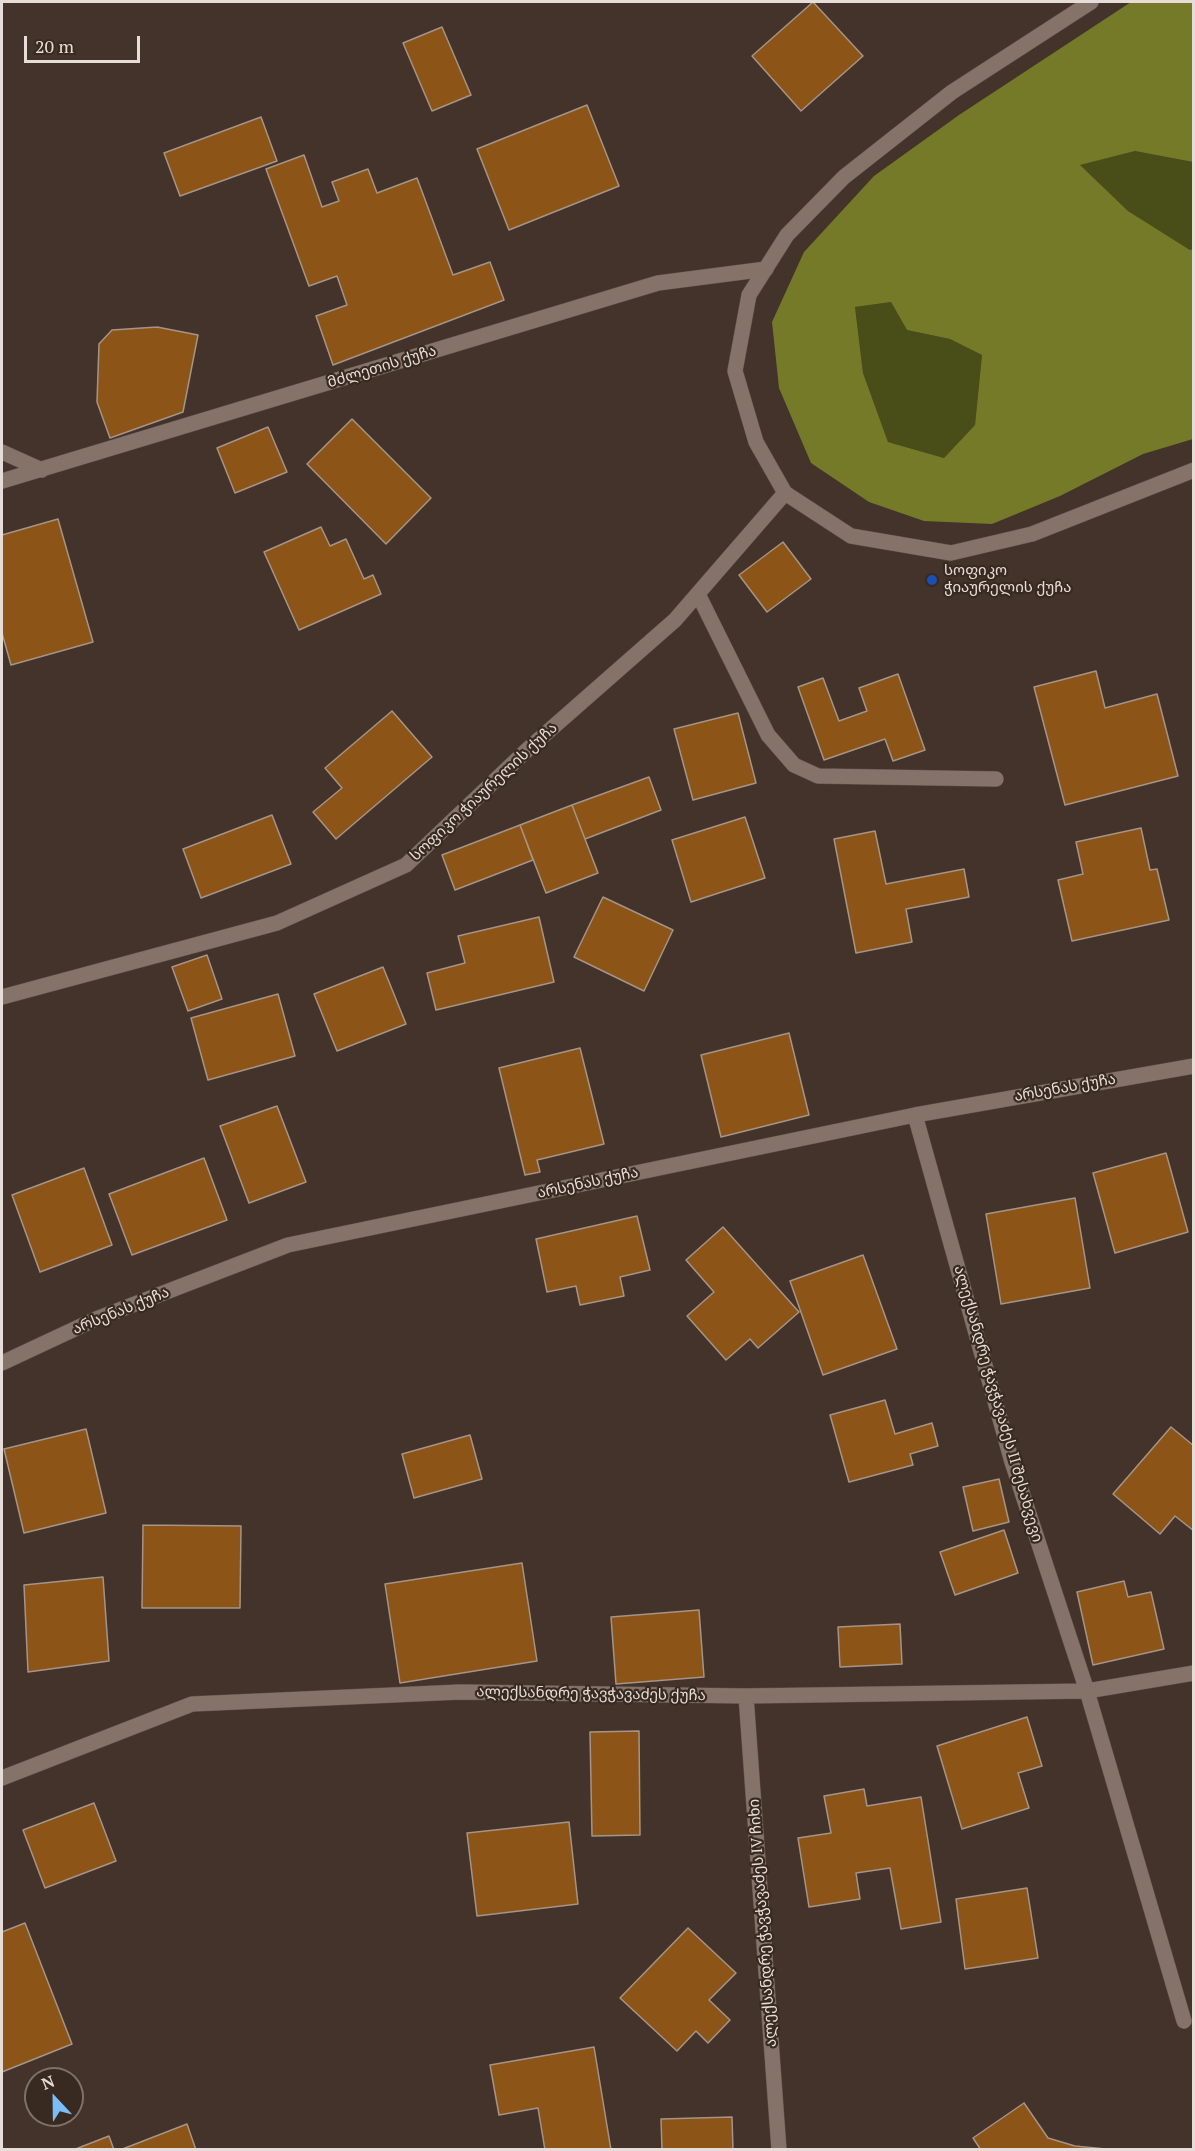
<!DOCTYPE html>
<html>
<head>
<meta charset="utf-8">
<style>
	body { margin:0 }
	#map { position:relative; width:1195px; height:2151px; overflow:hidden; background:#43332b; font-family:"PT Serif",serif }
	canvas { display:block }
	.frame { position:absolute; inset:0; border:3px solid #e7ddd8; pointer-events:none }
	.north { position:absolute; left:24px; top:2067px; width:60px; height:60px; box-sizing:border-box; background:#382921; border:2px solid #7e716a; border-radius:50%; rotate:338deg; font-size:16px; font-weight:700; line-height:24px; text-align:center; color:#e7ddd8 }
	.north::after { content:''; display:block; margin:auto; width:21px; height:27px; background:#7abef8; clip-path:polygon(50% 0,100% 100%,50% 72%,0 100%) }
	.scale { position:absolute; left:24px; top:36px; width:116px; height:27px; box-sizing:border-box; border:3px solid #e7ddd8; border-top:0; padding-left:8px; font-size:18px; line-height:21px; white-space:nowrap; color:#e7ddd8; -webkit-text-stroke:4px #382921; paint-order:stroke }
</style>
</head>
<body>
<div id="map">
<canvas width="1195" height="2151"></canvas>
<div class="frame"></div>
<div class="north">N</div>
<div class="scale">20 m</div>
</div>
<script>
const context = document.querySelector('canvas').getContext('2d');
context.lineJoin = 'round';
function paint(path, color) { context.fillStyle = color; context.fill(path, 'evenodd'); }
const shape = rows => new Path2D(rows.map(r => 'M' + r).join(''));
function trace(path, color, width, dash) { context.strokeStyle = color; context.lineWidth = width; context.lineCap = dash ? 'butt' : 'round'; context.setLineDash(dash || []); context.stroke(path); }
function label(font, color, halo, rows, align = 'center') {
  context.font = font + ' "PT Serif","Noto Sans Georgian",serif'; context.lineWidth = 4.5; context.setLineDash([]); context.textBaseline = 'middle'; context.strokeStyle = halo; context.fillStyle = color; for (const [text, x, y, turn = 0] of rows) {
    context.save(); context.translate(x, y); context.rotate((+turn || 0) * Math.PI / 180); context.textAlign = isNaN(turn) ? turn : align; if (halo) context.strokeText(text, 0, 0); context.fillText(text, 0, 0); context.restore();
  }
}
paint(shape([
	[1135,151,1193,162,1193,249,1190,250,1128,211,1079,165],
	[891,302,907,330,950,339,982,355,975,425,944,458,888,442,863,373,855,307]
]), '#494d17');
paint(shape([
	[1131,2,1193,2,1193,162,1135,151,1080,165,1128,211,1190,250,1193,249,1193,439,1143,454,1060,496,992,524,924,521,869,502,811,463,779,388,772,322,804,252,874,176,959,115],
	[891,302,907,330,950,339,982,355,975,425,944,458,888,442,863,373,855,307]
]), '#747a28');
const building = shape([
	[813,2,863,56,801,111,752,56,813,2],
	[442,27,471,95,432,111,403,43,442,27],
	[587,105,619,186,509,230,477,149,587,105],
	[261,117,277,161,180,196,164,153,261,117],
	[304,155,322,207,339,201,332,182,368,169,377,193,417,178,453,275,490,262,504,300,333,365,316,316,347,305,337,276,309,286,266,169,304,155],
	[157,327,198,335,183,412,110,438,97,402,99,344,112,330,157,327],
	[352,419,431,498,386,544,307,464,352,419],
	[268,427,287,472,235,493,217,448,268,427],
	[58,519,93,642,11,665,2,633,2,535,58,519],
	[321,527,330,546,346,539,364,579,373,575,381,594,299,630,264,552,321,527],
	[783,542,811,579,767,612,739,575,783,542],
	[1096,671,1105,708,1157,694,1178,776,1065,805,1034,687,1096,671],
	[898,674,925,750,893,761,885,739,824,760,798,687,823,678,839,721,867,711,859,688,898,674],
	[392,711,432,757,336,839,313,812,342,788,325,768,392,711],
	[738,713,756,783,693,800,674,729,738,713],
	[649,777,661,810,585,839,572,805,649,777],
	[572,805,598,873,546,893,520,825,572,805],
	[272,815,291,864,201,898,183,849,272,815],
	[745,817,765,878,691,902,672,840,745,817],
	[520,825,533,860,455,890,442,855,520,825],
	[1141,828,1150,870,1157,869,1169,920,1072,941,1058,880,1083,874,1076,842,1141,828],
	[875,831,886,884,964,869,969,897,906,909,912,942,856,953,834,839,875,831],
	[603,897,673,930,644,991,574,957,603,897],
	[539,917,554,982,436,1010,427,973,465,963,458,936,539,917],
	[207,955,222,999,188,1011,172,967,207,955],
	[383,967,406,1024,337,1051,314,994,383,967],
	[278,994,295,1056,208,1080,191,1018,278,994],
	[789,1033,809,1115,721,1137,701,1055,789,1033],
	[580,1048,604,1144,537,1160,540,1172,525,1175,499,1068,580,1048],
	[277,1106,306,1182,249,1203,220,1126,277,1106],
	[1166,1153,1188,1232,1115,1253,1093,1173,1166,1153],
	[204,1158,227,1220,132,1255,109,1194,204,1158],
	[84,1168,112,1245,40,1272,12,1195,84,1168],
	[1075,1198,1090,1288,1001,1304,986,1214,1075,1198],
	[637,1216,650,1270,620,1277,624,1296,580,1305,576,1286,547,1292,536,1239,637,1216],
	[723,1227,799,1312,758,1348,750,1339,726,1360,687,1316,714,1292,686,1260,723,1227],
	[863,1255,897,1349,823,1375,790,1281,863,1255],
	[885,1400,895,1434,932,1423,938,1446,910,1454,913,1465,849,1482,830,1415,885,1400],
	[1171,1427,1194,1446,1194,1531,1175,1516,1160,1534,1113,1494,1171,1427],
	[86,1429,106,1513,24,1533,4,1449,86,1429],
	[470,1435,482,1479,414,1498,402,1454,470,1435],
	[999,1479,1009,1522,973,1531,963,1487,999,1479],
	[143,1525,241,1526,240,1608,142,1608,143,1525],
	[1004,1530,1018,1573,955,1595,940,1552,1004,1530],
	[522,1563,537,1661,400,1683,385,1584,522,1563],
	[103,1577,109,1661,28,1672,24,1585,103,1577],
	[1124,1581,1128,1597,1151,1592,1164,1649,1093,1665,1077,1592,1124,1581],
	[699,1610,704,1677,616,1684,611,1617,699,1610],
	[900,1624,902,1664,840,1667,838,1627,900,1624],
	[1027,1717,1042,1766,1018,1773,1029,1808,962,1829,937,1746,1027,1717],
	[639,1731,640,1835,592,1836,590,1732,639,1731],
	[864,1789,867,1806,921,1797,941,1922,901,1929,890,1868,856,1873,860,1899,809,1907,798,1838,831,1833,824,1796,864,1789],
	[94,1803,116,1861,45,1888,23,1830,94,1803],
	[569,1822,578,1904,477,1916,467,1833,569,1822],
	[1027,1888,1038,1958,965,1969,956,1899,1027,1888],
	[25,1923,72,2044,2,2072,2,1932,25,1923],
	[688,1928,736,1973,709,2000,730,2020,708,2043,696,2031,677,2051,620,1998,688,1928],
	[594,2047,611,2150,545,2150,538,2108,499,2115,490,2065,594,2047],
	[1024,2103,1048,2138,1075,2146,1116,2150,981,2150,973,2138,1024,2103],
	[732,2117,733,2150,662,2150,661,2119,732,2117],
	[187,2124,196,2150,120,2150,187,2124],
	[109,2136,114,2150,73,2150,109,2136]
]);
paint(building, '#8c5416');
trace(building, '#a59588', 1.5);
const lane = shape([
	[698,594,768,735,794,765,818,776,996,779]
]);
const street = shape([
	[2,452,42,470],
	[2,481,658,283,766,269],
	[2,997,277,923,406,865,527,750,675,620,785,493],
	[915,1115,1012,1462,1087,1691,1184,2021],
	[2,1363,96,1319,288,1245,915,1115,1194,1066],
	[746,1696,779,2150],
	[2,1778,192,1704,460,1692,746,1696,1087,1691,1194,1673]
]);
const secondary = shape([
	[1091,2,952,92,844,177,787,235,749,295,735,371,756,442,785,493,851,536,951,553,1032,534,1194,470]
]);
trace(lane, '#5e514a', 16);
trace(street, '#5e514a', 16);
trace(secondary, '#5e514a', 16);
trace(lane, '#857369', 15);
trace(street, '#857369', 15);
trace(secondary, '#857369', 15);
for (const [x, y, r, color] of [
	[932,580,6,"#1a4fb4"]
]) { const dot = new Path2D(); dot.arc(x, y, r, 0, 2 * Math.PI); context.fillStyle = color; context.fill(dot); trace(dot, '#382921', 2); }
label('15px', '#e7ddd8', '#382921', [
	["მძლეთის ქუჩა",382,367,-17],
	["სოფიკო ჭიაურელის ქუჩა",484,792,-43],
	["არსენას ქუჩა",1065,1088,-10],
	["არსენას ქუჩა",588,1183,-12],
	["არსენას ქუჩა",121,1311,-22],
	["ალექსანდრე ჭავჭავაძეს II შესახვევი",998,1404,74],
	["ალექსანდრე ჭავჭავაძეს ქუჩა",591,1694,1],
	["ალექსანდრე ჭავჭავაძეს IV ჩიხი",763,1923,-94]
]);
label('15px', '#e7ddd8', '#382921', [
	["სოფიკო",944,571],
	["ჭიაურელის ქუჩა",944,588]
], 'left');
</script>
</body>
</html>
